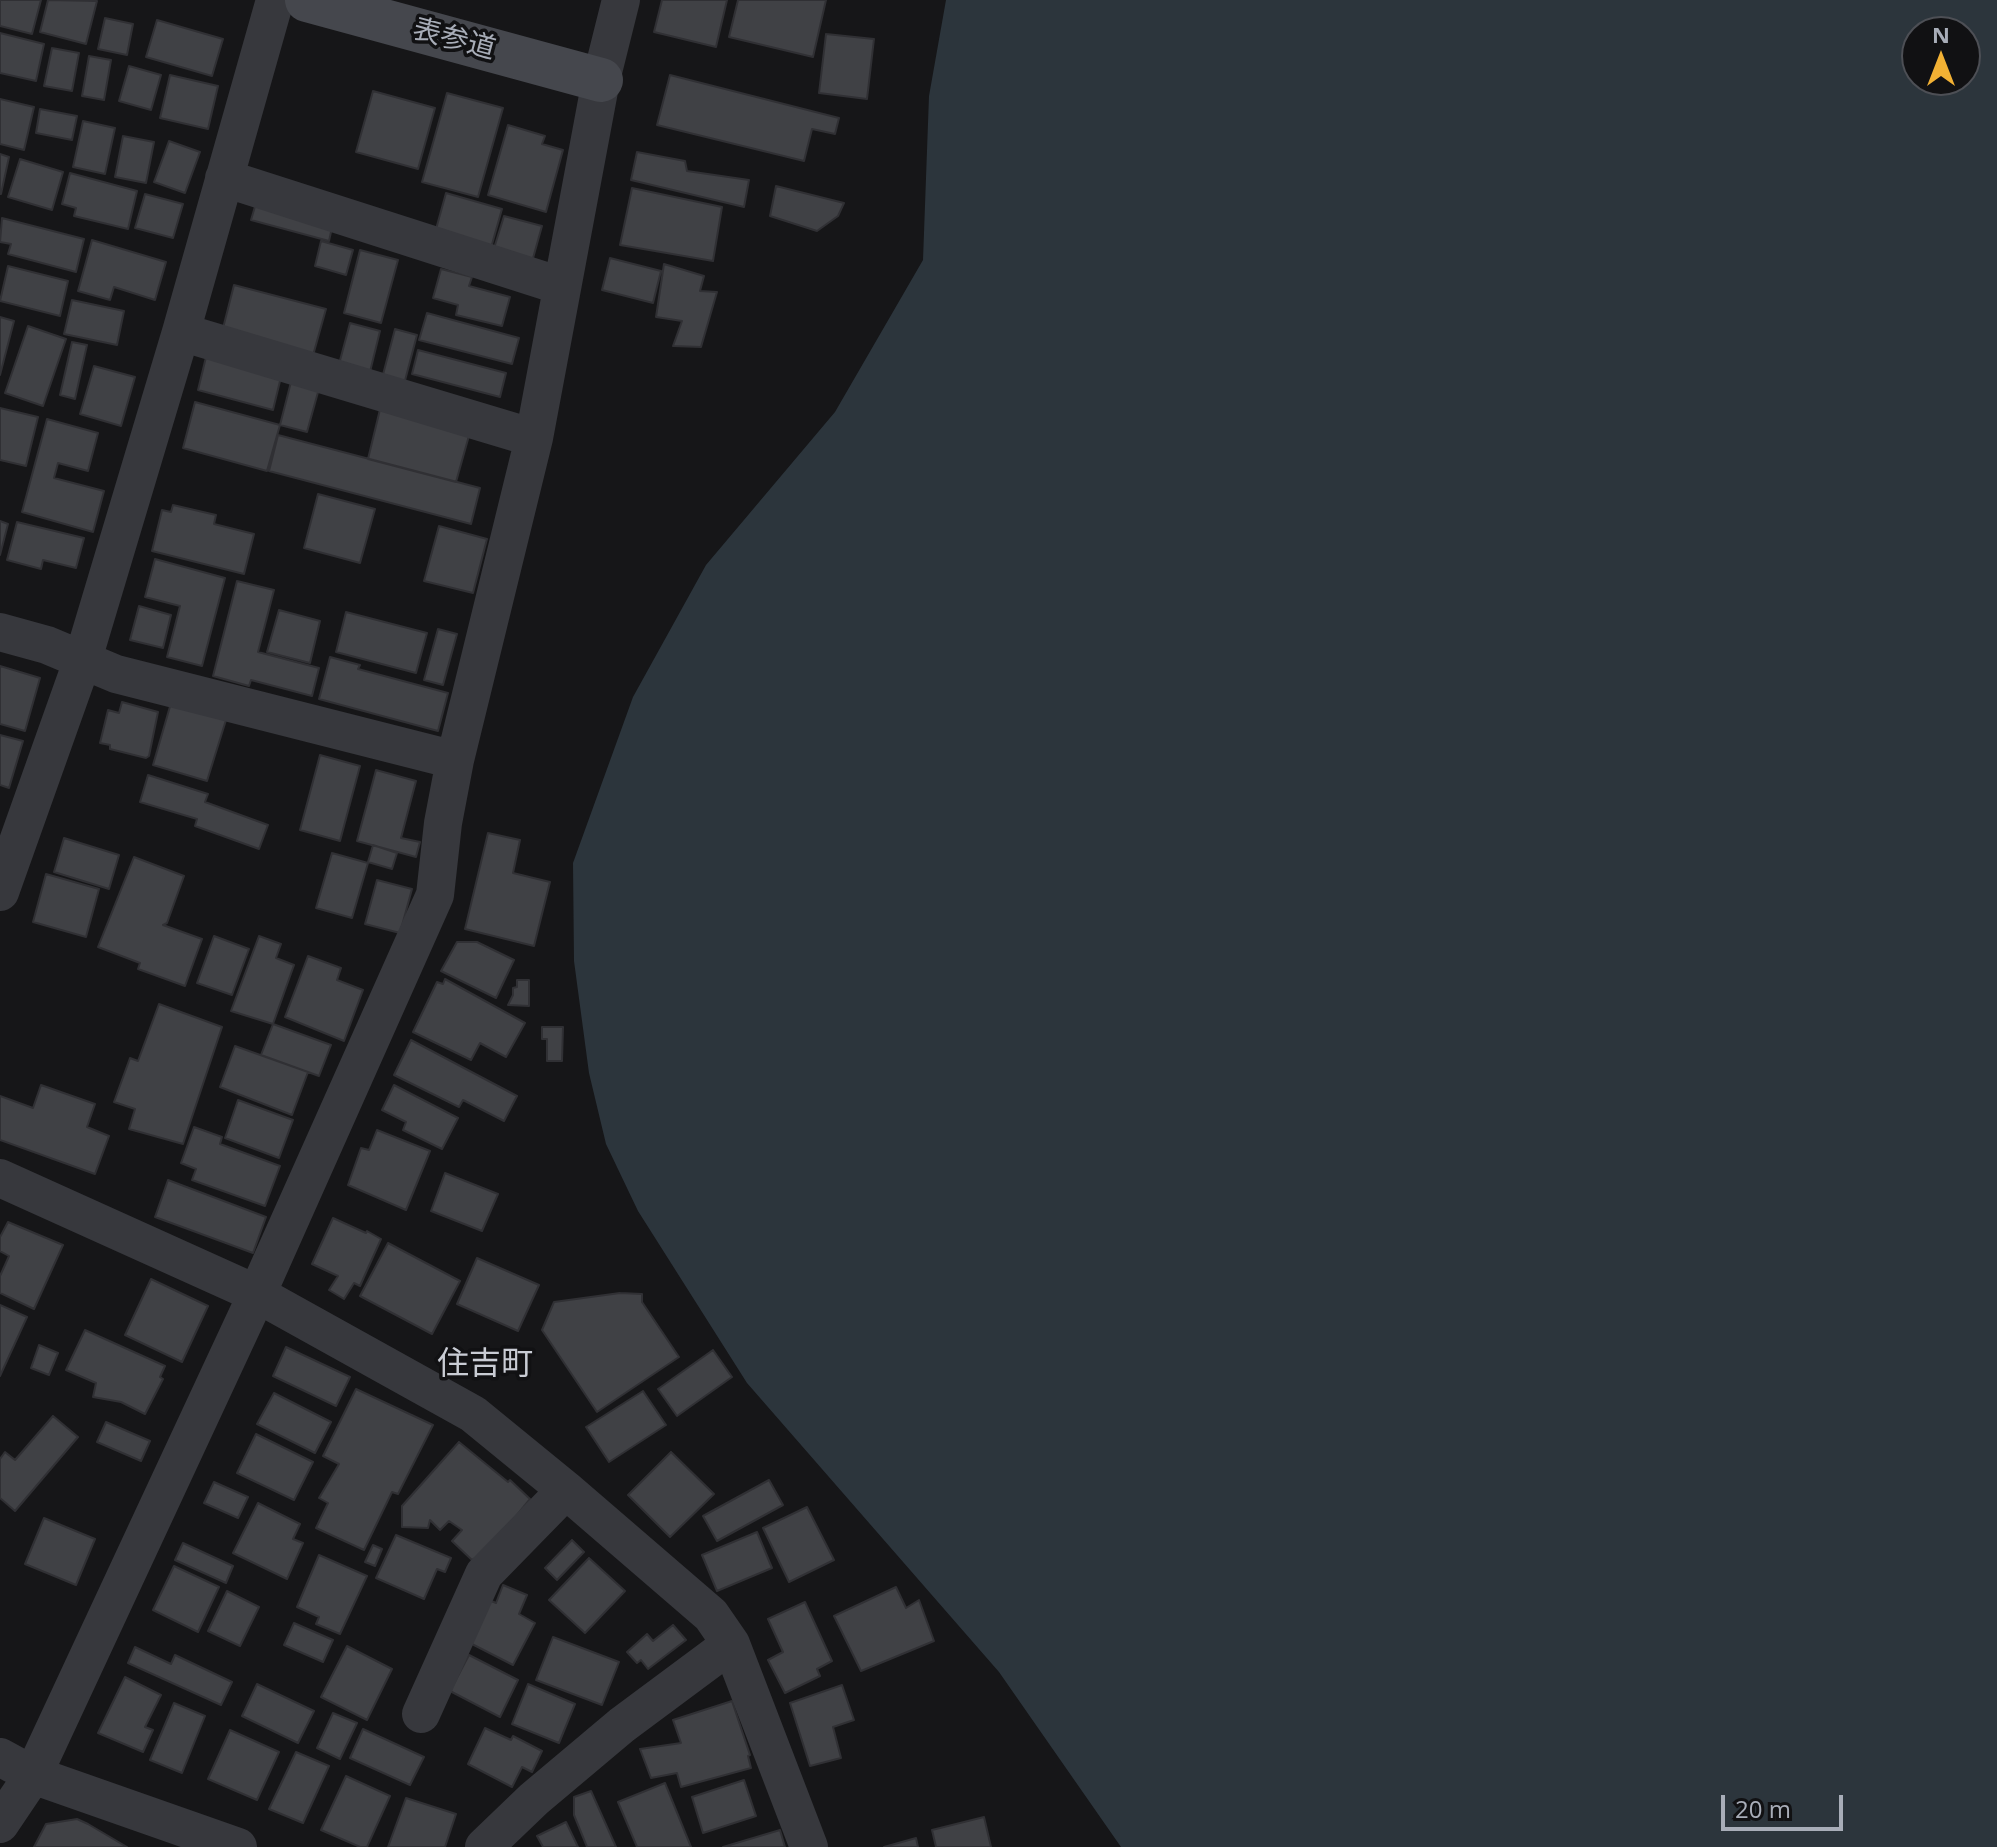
<!DOCTYPE html>
<html>
<head>
<meta charset="utf-8">
<style>
	body { margin:0 }
	#map { position:relative; width:1997px; height:1847px; overflow:hidden; background:#161618; font-family:"Open Sans",sans-serif }
	canvas { display:block }
	.north { position:absolute; left:1901px; top:16px; width:80px; height:80px; box-sizing:border-box; background:#111113; border:2px solid #4d4f55; border-radius:50%; rotate:0deg; font-size:22px; font-weight:700; line-height:32px; text-align:center; color:#a8adb8 }
	.north::after { content:''; display:block; margin:auto; width:28px; height:36px; background:#f2b134; clip-path:polygon(50% 0,100% 100%,50% 72%,0 100%) }
	.scale { position:absolute; left:1721px; top:1795px; width:122px; height:36px; box-sizing:border-box; border:4px solid #a8adb8; border-top:0; padding-left:10px; font-size:24px; line-height:28px; white-space:nowrap; color:#a8adb8; -webkit-text-stroke:6px #111113; paint-order:stroke }
</style>
</head>
<body>
<div id="map">
<canvas width="1997" height="1847"></canvas>
<div class="north">N</div>
<div class="scale">20 m</div>
</div>
<script>
const context = document.querySelector('canvas').getContext('2d');
context.lineJoin = 'round';
function paint(path, color) { context.fillStyle = color; context.fill(path, 'evenodd'); }
const shape = rows => new Path2D(rows.map(r => 'M' + r).join(''));
function trace(path, color, width, dash) { context.strokeStyle = color; context.lineWidth = width; context.lineCap = dash ? 'butt' : 'round'; context.setLineDash(dash || []); context.stroke(path); }
function label(font, color, halo, rows, align = 'center') {
  context.font = font + ' "Open Sans","Noto Sans JP",sans-serif'; context.lineWidth = 7; context.setLineDash([]); context.textBaseline = 'middle'; context.strokeStyle = halo; context.fillStyle = color; for (const [text, x, y, turn = 0] of rows) {
    context.save(); context.translate(x, y); context.rotate((+turn || 0) * Math.PI / 180); context.textAlign = isNaN(turn) ? turn : align; if (halo) context.strokeText(text, 0, 0); context.fillText(text, 0, 0); context.restore();
  }
}
paint(shape([
	[946,0,1997,0,1997,1847,1121,1847,999,1672,747,1383,638,1211,606,1144,589,1073,574,961,573,863,633,697,706,565,835,412,923,260,929,96],
	[1917,32,1965,32,1965,80,1917,80]
]), '#2c353c');
const building = shape([
	[0,0,41,0,32,34,0,26,0,0],
	[48,0,97,1,86,44,40,32,48,0],
	[662,0,727,0,716,47,654,32,662,0],
	[738,0,826,0,813,57,729,37,738,0],
	[105,18,133,24,127,55,98,49,105,18],
	[157,20,223,39,212,76,146,57,157,20],
	[0,33,44,44,36,81,0,73,0,33],
	[826,34,874,39,867,99,819,93,826,34],
	[52,48,79,53,72,91,44,86,52,48],
	[89,56,111,60,104,100,82,96,89,56],
	[129,66,161,75,151,110,119,101,129,66],
	[170,75,218,86,208,129,160,118,170,75],
	[670,75,839,118,835,134,812,129,804,161,657,125,670,75],
	[373,91,435,108,418,169,356,152,373,91],
	[447,93,503,108,478,197,422,182,447,93],
	[0,99,34,107,24,150,0,144,0,99],
	[40,109,77,116,72,140,36,133,40,109],
	[83,121,115,128,105,174,73,167,83,121],
	[508,125,545,136,542,144,563,150,546,212,488,195,508,125],
	[123,136,154,142,146,183,115,177,123,136],
	[169,141,200,152,185,193,154,182,169,141],
	[637,152,685,161,687,171,749,180,744,207,631,180,637,152],
	[0,154,9,157,1,194,0,194,0,154],
	[20,159,63,172,52,210,8,197,20,159],
	[70,173,137,191,128,229,74,216,76,208,62,204,70,173],
	[776,186,844,203,838,216,817,231,770,216,776,186],
	[632,188,722,207,713,261,620,245,632,188],
	[446,193,502,209,489,255,433,240,446,193],
	[145,194,183,204,173,238,135,228,145,194],
	[256,203,333,223,329,241,251,220,256,203],
	[504,216,542,226,530,269,491,258,504,216],
	[2,218,84,239,76,272,8,254,11,244,0,242,2,218],
	[92,240,166,262,155,300,114,287,110,300,78,291,92,240],
	[321,241,353,250,346,275,315,266,321,241],
	[360,250,398,260,381,323,344,313,360,250],
	[610,258,661,271,653,303,602,290,610,258],
	[664,264,704,276,700,291,717,292,701,347,673,346,682,321,656,317,664,264],
	[8,266,68,281,60,316,0,301,8,266],
	[441,269,472,277,469,286,510,297,502,326,456,315,458,305,433,298,441,269],
	[234,285,326,309,312,359,221,336,234,285],
	[72,300,124,311,117,345,64,334,72,300],
	[427,313,519,338,512,364,419,340,427,313],
	[0,317,14,321,0,375,0,317],
	[350,323,380,331,369,376,338,368,350,323],
	[28,326,66,339,43,406,5,393,28,326],
	[395,329,417,335,402,392,380,386,395,329],
	[72,342,87,345,75,399,60,395,72,342],
	[418,350,506,373,500,397,412,374,418,350],
	[206,357,281,377,273,410,198,390,206,357],
	[94,366,135,377,121,426,80,414,94,366],
	[292,378,320,385,307,432,280,425,292,378],
	[382,401,472,425,456,482,368,459,382,401],
	[195,402,280,425,267,471,183,448,195,402],
	[0,408,38,417,26,466,0,460,0,408],
	[47,419,98,433,88,471,58,463,54,478,104,491,93,532,22,512,47,419],
	[278,435,480,488,471,524,269,471,278,435],
	[318,494,375,509,360,563,304,548,318,494],
	[173,505,216,515,214,524,254,534,244,574,152,551,162,510,171,512,173,505],
	[0,521,8,524,0,555,0,521],
	[17,522,84,538,76,568,43,560,41,569,7,560,17,522],
	[439,526,487,539,473,593,424,581,439,526],
	[155,559,225,578,202,666,167,657,180,606,145,597,155,559],
	[237,581,274,590,258,652,319,668,312,696,251,680,249,686,213,676,237,581],
	[139,606,171,615,163,648,130,640,139,606],
	[279,610,320,621,310,663,267,652,279,610],
	[346,612,427,633,416,673,336,652,346,612],
	[438,629,457,634,443,685,424,680,438,629],
	[330,657,360,665,358,669,448,693,438,731,319,699,330,657],
	[0,666,40,678,25,731,0,724,0,666],
	[122,702,158,712,149,756,146,758,110,749,110,745,100,743,108,710,119,713,122,702],
	[171,703,226,720,207,781,153,765,171,703],
	[0,735,23,741,9,788,0,785,0,735],
	[320,755,360,766,340,841,300,830,320,755],
	[376,770,416,781,401,838,420,842,416,857,357,841,376,770],
	[148,775,208,794,205,802,268,825,259,849,195,826,197,819,140,802,148,775],
	[488,833,520,840,513,873,550,882,534,946,465,929,488,833],
	[64,838,119,855,109,889,54,872,64,838],
	[373,845,397,853,392,869,368,862,373,845],
	[332,853,368,863,352,918,316,908,332,853],
	[134,857,184,876,167,923,163,925,202,939,185,986,138,969,140,963,98,947,134,857],
	[46,874,99,889,86,937,33,922,46,874],
	[377,880,412,889,400,933,365,924,377,880],
	[214,936,249,949,232,995,197,983,214,936],
	[259,936,281,944,276,958,294,965,273,1024,231,1011,259,936],
	[457,942,477,942,514,960,496,998,441,971,457,942],
	[308,956,341,968,337,980,363,990,344,1041,285,1017,308,956],
	[445,979,525,1023,506,1057,480,1043,471,1060,413,1032,437,982,443,984,445,979],
	[517,980,529,980,529,1006,508,1005,513,995,513,988,517,987,517,980],
	[159,1004,222,1027,183,1144,129,1129,135,1109,114,1102,130,1058,138,1061,159,1004],
	[273,1024,331,1045,319,1076,261,1055,273,1024],
	[542,1027,563,1027,562,1061,547,1061,547,1039,542,1039,542,1027],
	[411,1040,517,1096,504,1121,463,1100,459,1107,394,1075,411,1040],
	[235,1046,308,1072,292,1115,220,1087,235,1046],
	[41,1085,95,1104,87,1127,109,1136,95,1174,0,1140,0,1096,33,1108,41,1085],
	[394,1085,458,1118,442,1149,403,1130,406,1122,382,1110,394,1085],
	[238,1100,293,1120,279,1158,225,1138,238,1100],
	[194,1127,222,1137,220,1144,280,1166,265,1206,192,1180,196,1169,181,1163,194,1127],
	[377,1130,430,1151,406,1210,348,1185,361,1148,369,1150,377,1130],
	[445,1173,498,1194,482,1231,431,1211,445,1173],
	[168,1180,266,1217,253,1253,155,1217,168,1180],
	[333,1218,366,1233,367,1231,381,1239,360,1286,354,1283,344,1299,329,1290,338,1276,312,1264,333,1218],
	[8,1222,63,1245,34,1309,0,1293,0,1276,9,1256,0,1251,0,1237,8,1222],
	[388,1243,460,1281,432,1334,360,1296,388,1243],
	[477,1258,539,1285,518,1331,457,1304,477,1258],
	[151,1279,208,1306,182,1362,125,1335,151,1279],
	[620,1293,642,1294,642,1302,679,1357,597,1412,542,1330,554,1302,620,1293],
	[0,1305,27,1317,0,1376,0,1305],
	[85,1330,165,1366,160,1377,163,1379,145,1414,121,1402,93,1397,96,1383,66,1370,85,1330],
	[39,1345,58,1353,49,1375,31,1368,39,1345],
	[286,1347,350,1377,336,1406,273,1376,286,1347],
	[713,1350,732,1377,677,1416,658,1389,713,1350],
	[356,1389,433,1425,398,1494,392,1492,364,1550,316,1528,328,1503,319,1498,339,1464,323,1456,356,1389],
	[643,1391,666,1425,609,1462,586,1427,643,1391],
	[274,1393,331,1422,315,1453,257,1424,274,1393],
	[53,1416,78,1437,15,1511,0,1498,0,1459,5,1452,15,1460,53,1416],
	[106,1422,150,1441,141,1461,97,1442,106,1422],
	[256,1434,313,1462,294,1500,237,1473,256,1434],
	[459,1442,508,1482,510,1480,530,1499,487,1552,472,1560,452,1541,462,1530,449,1521,440,1530,430,1520,428,1528,402,1527,402,1506,459,1442],
	[671,1452,714,1494,670,1537,628,1495,671,1452],
	[769,1480,783,1505,717,1541,703,1516,769,1480],
	[214,1482,248,1497,238,1518,204,1503,214,1482],
	[258,1503,300,1524,293,1539,303,1543,287,1579,233,1553,258,1503],
	[807,1507,834,1560,789,1582,763,1528,807,1507],
	[44,1518,95,1539,76,1585,25,1564,44,1518],
	[757,1532,772,1568,717,1591,702,1555,757,1532],
	[396,1535,451,1558,445,1572,437,1569,424,1599,376,1578,396,1535],
	[572,1540,584,1552,557,1580,545,1568,572,1540],
	[183,1543,233,1566,226,1583,175,1560,183,1543],
	[373,1545,382,1549,375,1566,365,1562,373,1545],
	[319,1555,367,1576,340,1634,316,1624,319,1617,297,1607,319,1555],
	[589,1558,625,1591,585,1633,549,1600,589,1558],
	[174,1566,219,1587,198,1632,153,1610,174,1566],
	[503,1585,527,1595,519,1614,535,1623,513,1665,468,1642,489,1600,496,1603,503,1585],
	[896,1587,906,1608,919,1600,934,1641,861,1671,834,1616,896,1587],
	[227,1591,259,1607,240,1646,208,1631,227,1591],
	[805,1602,832,1661,817,1669,820,1676,785,1693,768,1660,783,1652,768,1619,805,1602],
	[294,1623,333,1640,323,1662,284,1645,294,1623],
	[673,1625,686,1640,648,1669,641,1660,637,1663,627,1652,647,1634,653,1641,673,1625],
	[553,1637,619,1662,602,1705,536,1680,553,1637],
	[347,1646,392,1669,367,1720,321,1697,347,1646],
	[135,1647,171,1664,175,1655,232,1682,221,1705,128,1663,135,1647],
	[469,1655,518,1680,500,1717,450,1691,469,1655],
	[125,1677,161,1695,145,1727,153,1730,143,1752,98,1733,125,1677],
	[257,1684,314,1711,298,1743,242,1716,257,1684],
	[528,1684,575,1704,559,1743,512,1724,528,1684],
	[842,1685,854,1720,833,1727,841,1758,810,1766,790,1703,842,1685],
	[732,1701,750,1755,748,1756,751,1768,681,1787,677,1773,651,1778,640,1749,681,1743,673,1720,732,1701],
	[174,1703,205,1716,182,1773,150,1760,174,1703],
	[333,1713,357,1723,340,1759,317,1748,333,1713],
	[485,1728,511,1740,513,1736,542,1751,532,1772,522,1767,512,1787,468,1764,485,1728],
	[363,1729,424,1757,410,1785,350,1758,363,1729],
	[230,1730,279,1752,257,1800,208,1779,230,1730],
	[296,1752,329,1766,303,1823,269,1809,296,1752],
	[346,1776,390,1796,367,1847,360,1847,321,1830,346,1776],
	[744,1780,756,1816,703,1833,692,1797,744,1780],
	[665,1783,691,1847,637,1847,618,1802,665,1783],
	[591,1791,616,1847,587,1847,574,1815,574,1797,591,1791],
	[406,1798,456,1814,445,1847,388,1847,406,1798],
	[984,1817,991,1847,936,1847,932,1830,984,1817],
	[77,1819,88,1824,127,1847,34,1847,46,1824,77,1819],
	[566,1822,578,1847,543,1847,537,1836,566,1822],
	[780,1830,785,1847,723,1847,780,1830],
	[916,1838,918,1847,884,1847,916,1838]
]);
paint(building, '#404145');
trace(building, '#303034', 2);
trace(shape([
	[224,178,561,286],
	[181,332,534,438],
	[0,632,47,645,116,674,455,760],
	[0,892,83,659,181,332,275,0],
	[0,1178,257,1294,473,1414,566,1490,711,1615,731,1644,809,1847],
	[421,1714,484,1574,566,1490],
	[0,1757,33,1775,238,1847],
	[0,1824,33,1775,257,1294,435,895,443,823,455,760,534,438,601,80,621,0],
	[484,1847,534,1799,622,1725,731,1644]
]), '#37383d', 38);
trace(shape([
	[307,0,601,80]
]), '#45474d', 44);
label('28px', '#a8adb8', '#111113', [
	["表参道",454,40,15]
]);
label('32px', '#c9ccd4', '#111113', [
	["住吉町",485,1365]
]);
</script>
</body>
</html>
